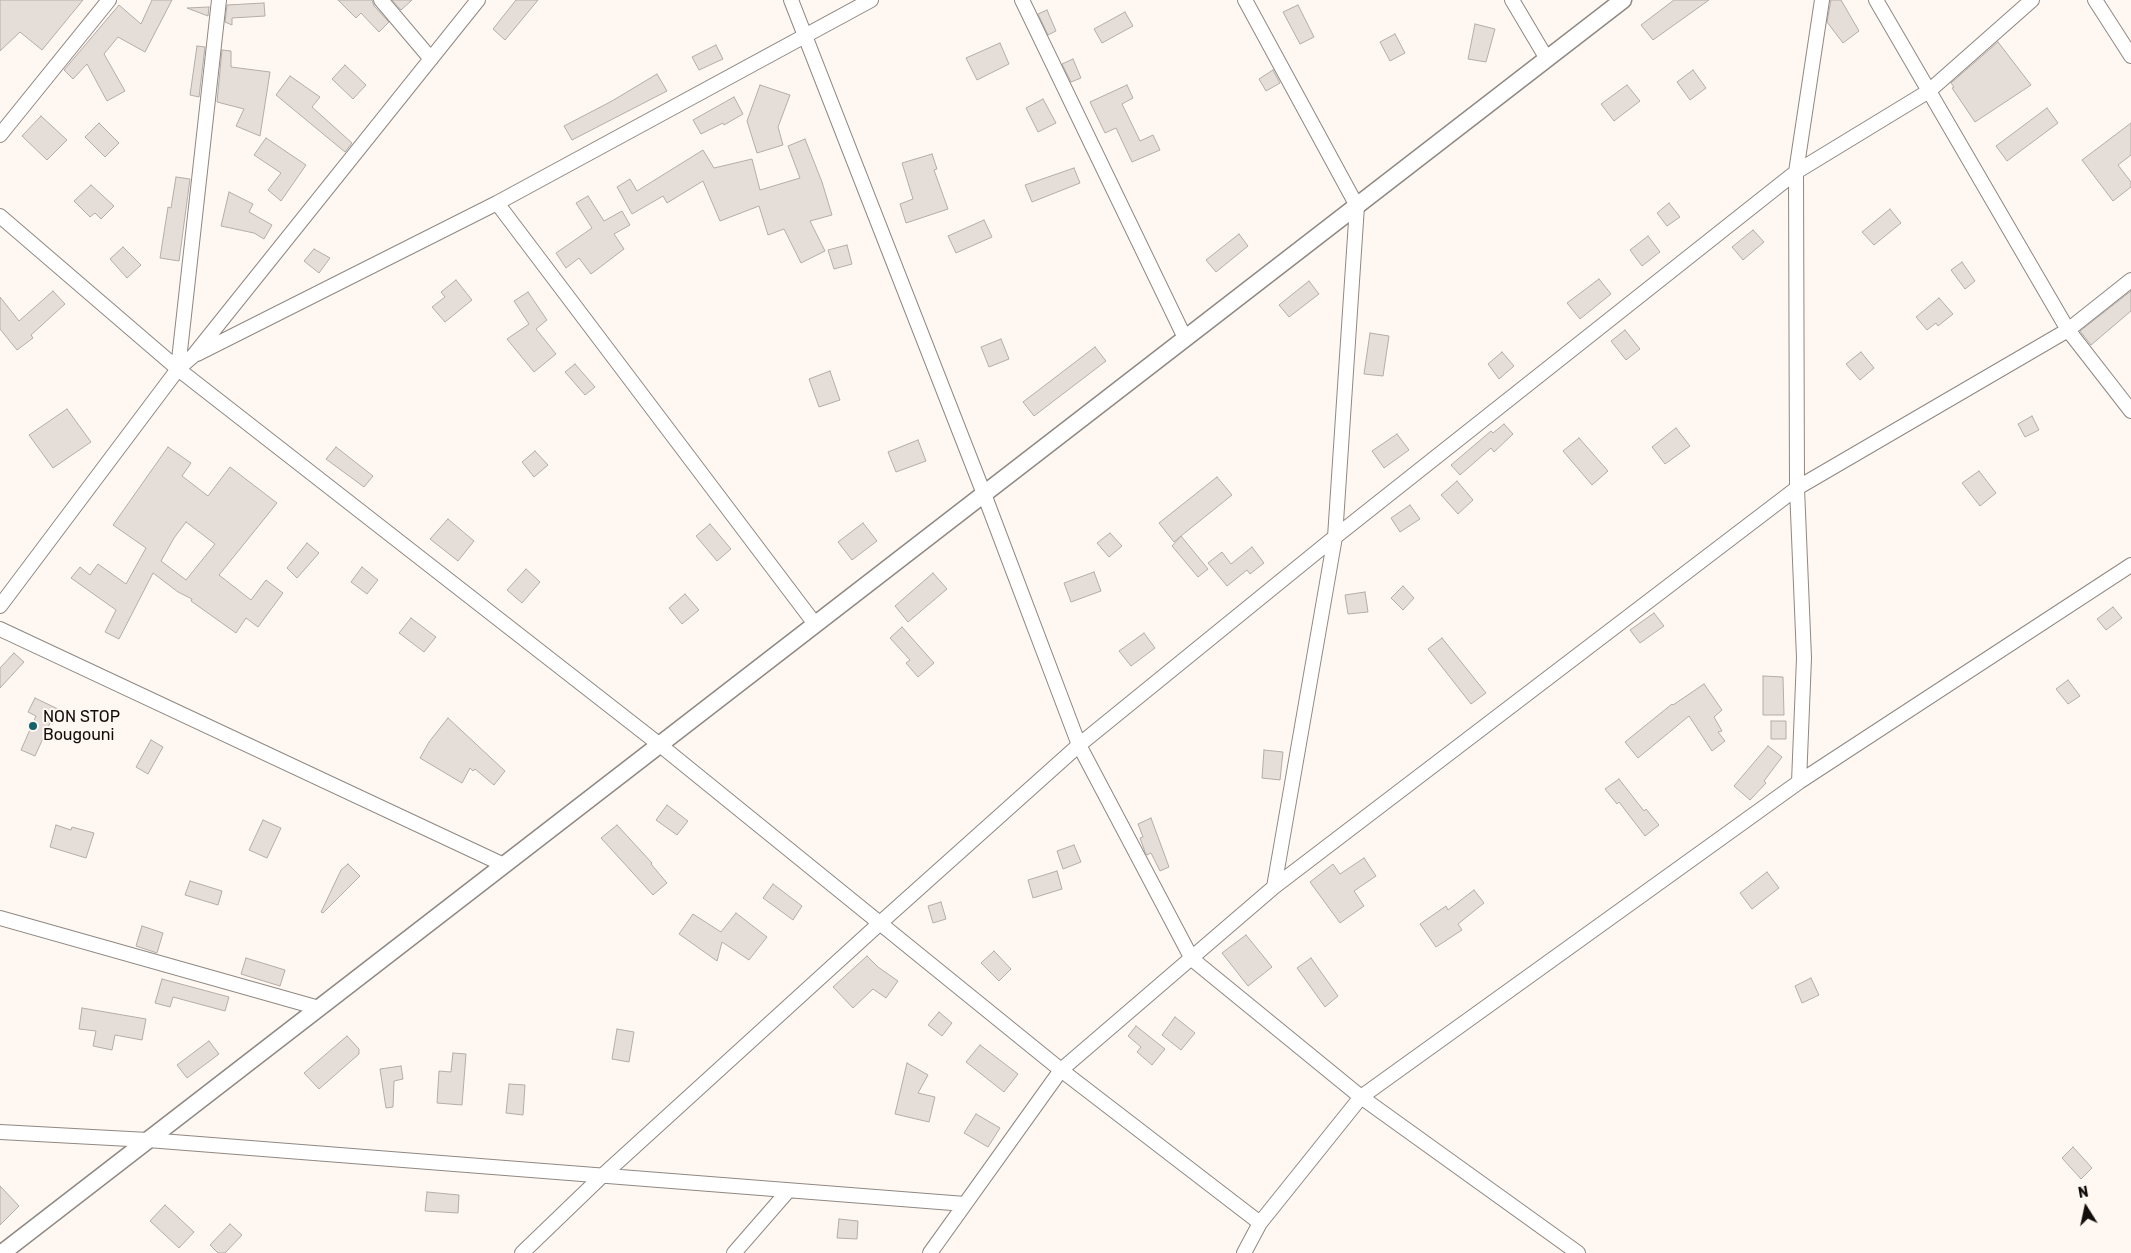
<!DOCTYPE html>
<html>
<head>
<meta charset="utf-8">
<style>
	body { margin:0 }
	#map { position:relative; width:2131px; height:1253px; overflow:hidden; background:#fff7f1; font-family:Rubik,sans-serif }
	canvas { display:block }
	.north { position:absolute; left:2061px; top:1183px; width:50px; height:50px; -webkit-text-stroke:4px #fff7f1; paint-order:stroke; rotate:350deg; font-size:14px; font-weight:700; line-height:20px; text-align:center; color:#110e0c }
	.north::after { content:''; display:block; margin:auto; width:18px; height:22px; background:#110e0c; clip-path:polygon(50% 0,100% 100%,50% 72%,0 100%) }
</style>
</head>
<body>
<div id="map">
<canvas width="2131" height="1253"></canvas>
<div class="north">N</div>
</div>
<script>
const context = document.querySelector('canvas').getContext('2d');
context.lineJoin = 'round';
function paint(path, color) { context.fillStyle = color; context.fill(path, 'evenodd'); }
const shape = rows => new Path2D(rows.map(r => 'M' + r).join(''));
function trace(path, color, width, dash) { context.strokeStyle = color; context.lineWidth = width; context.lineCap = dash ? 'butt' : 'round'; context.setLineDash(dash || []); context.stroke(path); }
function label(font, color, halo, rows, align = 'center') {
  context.font = font + ' Rubik,sans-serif'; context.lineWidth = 4; context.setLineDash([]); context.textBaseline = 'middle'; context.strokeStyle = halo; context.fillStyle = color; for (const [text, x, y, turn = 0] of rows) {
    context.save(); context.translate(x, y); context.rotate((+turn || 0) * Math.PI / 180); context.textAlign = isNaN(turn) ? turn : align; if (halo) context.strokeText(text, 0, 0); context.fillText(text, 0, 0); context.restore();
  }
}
const building = shape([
	[0,0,83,0,42,50,20,32,0,51,0,0],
	[152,0,172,0,145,52,118,37,104,54,125,91,107,101,87,64,73,79,64,70,119,5,141,24,152,0],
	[338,0,372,0,374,6,389,22,379,32,361,13,356,18,338,0],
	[392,0,412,0,401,10,392,0],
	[516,0,538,0,505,40,493,29,516,0],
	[1674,0,1709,0,1653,40,1641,25,1674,0],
	[1831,0,1841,0,1859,31,1843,43,1827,22,1831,0],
	[264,3,265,16,232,18,232,25,225,22,227,5,264,3],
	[1298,5,1314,37,1300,44,1283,12,1298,5],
	[209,7,208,16,187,8,209,7],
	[1047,10,1056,31,1048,35,1038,14,1047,10],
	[1125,12,1133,26,1102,43,1094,29,1125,12],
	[1475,24,1495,29,1486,62,1468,59,1475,24],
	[1395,34,1405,53,1390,61,1380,42,1395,34],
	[1998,42,2031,85,1975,122,1952,88,1954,87,1951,83,1998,42],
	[1000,43,1009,64,977,80,966,58,1000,43],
	[716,45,723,59,699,70,692,57,716,45],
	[197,46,205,47,199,97,190,95,197,46],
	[222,50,231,51,231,67,270,72,260,136,236,126,244,109,217,102,222,50],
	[1073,59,1081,78,1071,82,1062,64,1073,59],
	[345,65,366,85,353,99,332,79,345,65],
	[1273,70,1280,83,1266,91,1259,79,1273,70],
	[1693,70,1706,88,1690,100,1677,82,1693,70],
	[657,74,667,91,572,140,564,126,612,101,657,74],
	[290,76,320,97,312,107,352,143,345,152,276,95,290,76],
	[760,85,790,95,778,127,783,145,757,153,747,121,760,85],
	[1127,85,1133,98,1122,104,1140,141,1153,135,1160,150,1132,162,1116,128,1105,133,1090,102,1127,85],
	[1627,85,1640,101,1614,121,1601,104,1627,85],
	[734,97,743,114,724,125,723,123,701,134,693,120,734,97],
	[1043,99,1056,123,1038,132,1026,108,1043,99],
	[2047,108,2058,123,2007,161,1996,146,2047,108],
	[41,116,67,140,47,160,22,136,41,116],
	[99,123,119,143,105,157,85,137,99,123],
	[2131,123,2131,155,2118,165,2131,182,2131,187,2113,201,2082,160,2131,123],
	[266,138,306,165,281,201,268,190,281,173,254,155,266,138],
	[805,139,822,182,832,215,810,221,825,251,801,263,784,229,768,235,759,206,720,221,703,181,667,203,663,196,632,214,617,187,630,179,637,191,703,150,714,168,752,159,760,190,800,178,788,146,805,139],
	[932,154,937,169,934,170,948,209,906,223,900,204,913,199,902,163,932,154],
	[1074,168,1080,183,1032,202,1025,185,1074,168],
	[176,177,190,179,179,261,160,258,168,207,171,208,176,177],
	[91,185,114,206,101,219,95,213,90,217,74,201,91,185],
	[229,192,253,204,249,212,272,225,264,239,254,233,221,226,229,192],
	[588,196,604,221,622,211,630,225,614,234,624,249,591,274,579,258,566,268,556,253,592,228,576,203,588,196],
	[1669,203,1680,217,1667,226,1657,213,1669,203],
	[1890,209,1901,223,1874,245,1862,232,1890,209],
	[984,220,992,237,956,253,948,236,984,220],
	[1753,230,1764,242,1743,260,1732,247,1753,230],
	[1239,234,1248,246,1216,272,1206,260,1239,234],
	[1648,236,1660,252,1642,266,1630,250,1648,236],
	[847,245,852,264,834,269,828,250,847,245],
	[123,247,141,265,127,278,110,259,123,247],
	[314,249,330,258,319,273,304,261,314,249],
	[1962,262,1975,281,1965,289,1951,270,1962,262],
	[1599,279,1611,294,1580,319,1567,303,1599,279],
	[456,280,472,300,445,322,432,307,445,297,441,292,456,280],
	[1309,281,1319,294,1289,317,1279,305,1309,281],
	[53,291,65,304,31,335,33,338,17,350,0,329,0,297,19,321,53,291],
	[2131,291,2131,311,2091,345,2080,331,2131,291],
	[528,292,547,320,536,329,556,354,534,372,507,339,529,324,514,301,528,292],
	[1939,298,1953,314,1938,326,1936,323,1927,330,1916,317,1939,298],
	[1625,330,1640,349,1626,360,1611,341,1625,330],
	[1370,333,1389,336,1383,376,1364,374,1370,333],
	[1001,339,1009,359,989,367,981,347,1001,339],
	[1095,347,1106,361,1034,416,1023,402,1095,347],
	[1502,352,1514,366,1499,379,1488,364,1502,352],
	[1861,352,1874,368,1860,380,1846,364,1861,352],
	[575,364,595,387,585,395,565,372,575,364],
	[830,371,840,400,819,407,809,379,830,371],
	[67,409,91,442,53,468,29,435,67,409],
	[2032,416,2039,430,2025,437,2018,424,2032,416],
	[1504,424,1513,434,1494,452,1491,448,1460,475,1451,465,1491,431,1493,433,1504,424],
	[1676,428,1690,446,1665,464,1652,447,1676,428],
	[1397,434,1409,450,1384,468,1372,451,1397,434],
	[1579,438,1608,471,1592,485,1563,451,1579,438],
	[918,440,926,461,896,472,888,452,918,440],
	[168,447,191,463,182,476,208,496,230,467,277,503,219,575,251,600,266,580,283,593,258,627,246,618,236,633,191,601,192,599,178,592,153,573,119,639,105,632,116,610,71,578,80,567,90,575,98,564,126,584,146,548,113,525,168,447],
	[186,522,215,544,186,580,161,561,174,538,186,522],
	[336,447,373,476,364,487,326,459,336,447],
	[535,451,548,465,534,477,522,462,535,451],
	[1979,471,1996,493,1980,506,1962,483,1979,471],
	[1217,477,1232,495,1181,536,1208,569,1198,577,1172,546,1181,536,1174,542,1159,523,1217,477],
	[1457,481,1473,500,1458,514,1441,495,1457,481],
	[1410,505,1420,519,1400,532,1391,518,1410,505],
	[448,519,474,541,458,561,430,539,448,519],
	[863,523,877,541,852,560,838,542,863,523],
	[710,524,731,549,717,561,696,536,710,524],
	[1110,533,1122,546,1109,557,1097,543,1110,533],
	[307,543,319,553,297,578,287,568,307,543],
	[1252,547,1264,563,1250,574,1247,570,1227,586,1208,563,1222,552,1231,564,1252,547],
	[362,567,378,580,367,594,351,582,362,567],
	[526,569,540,582,522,603,507,590,526,569],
	[1094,572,1101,591,1071,602,1064,583,1094,572],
	[933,573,947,589,908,622,895,606,933,573],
	[1403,586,1414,598,1403,610,1391,598,1403,586],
	[1365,592,1368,612,1348,614,1345,595,1365,592],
	[685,594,699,610,682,624,669,608,685,594],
	[2113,607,2122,618,2106,630,2097,619,2113,607],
	[1654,613,1664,626,1640,643,1630,630,1654,613],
	[411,618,436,637,424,652,399,633,411,618],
	[902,627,934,663,918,677,906,663,910,660,890,638,902,627],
	[1144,633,1155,648,1131,666,1119,651,1144,633],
	[1442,638,1486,693,1471,704,1428,649,1442,638],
	[14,653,24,662,0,688,0,668,14,653],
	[1763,676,1783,677,1784,715,1763,715,1763,676],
	[2068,680,2080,696,2068,704,2056,689,2068,680],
	[1704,684,1722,710,1714,717,1722,731,1718,732,1725,741,1712,751,1689,716,1638,758,1625,742,1672,704,1673,705,1704,684],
	[35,698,60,710,53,724,50,723,35,756,21,750,36,716,28,712,35,698],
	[448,718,505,771,494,785,475,769,473,771,470,768,462,783,420,758,429,742,448,718],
	[1771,721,1786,721,1786,739,1771,739,1771,721],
	[151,740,163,747,148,774,136,767,151,740],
	[1768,746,1782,757,1764,781,1766,783,1750,800,1734,786,1768,746],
	[1264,750,1283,752,1280,780,1262,778,1264,750],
	[1619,779,1644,811,1646,809,1659,825,1645,836,1619,802,1617,804,1605,789,1619,779],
	[667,805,688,821,677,835,656,820,667,805],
	[1151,818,1169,867,1160,871,1151,853,1147,855,1145,852,1140,838,1143,837,1138,824,1151,818],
	[263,820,281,828,267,858,249,850,263,820],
	[56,825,71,830,72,827,94,833,86,858,50,847,56,825],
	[617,825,652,863,651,864,667,883,653,895,601,838,617,825],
	[1074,845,1081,862,1063,869,1057,851,1074,845],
	[1364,858,1376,876,1354,891,1364,906,1340,923,1310,882,1333,864,1340,874,1364,858],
	[348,864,360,876,323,913,321,912,341,870,348,864],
	[1057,871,1062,889,1033,898,1028,880,1057,871],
	[1767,872,1779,888,1752,909,1740,893,1767,872],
	[190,881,222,891,218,905,185,895,190,881],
	[773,884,802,906,793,920,763,898,773,884],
	[1474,890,1484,903,1458,924,1462,930,1436,947,1420,924,1446,906,1448,910,1474,890],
	[941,902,946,919,933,923,928,906,941,902],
	[736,913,767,937,749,960,722,942,717,961,679,934,693,914,721,932,736,913],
	[142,926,163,933,157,953,136,946,142,926],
	[1246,935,1272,967,1248,986,1222,953,1246,935],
	[994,951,1011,969,999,981,981,963,994,951],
	[867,956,878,967,898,981,886,998,873,989,853,1008,833,987,867,956],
	[246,958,285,970,280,986,241,974,246,958],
	[1311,958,1338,996,1325,1007,1297,968,1311,958],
	[1811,978,1819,995,1802,1003,1795,986,1811,978],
	[162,979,229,997,225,1011,173,997,170,1007,155,1003,162,979],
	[82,1008,146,1019,142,1040,115,1035,112,1050,93,1046,96,1031,79,1029,82,1008],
	[939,1012,952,1023,942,1036,928,1025,939,1012],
	[1175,1017,1195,1033,1181,1050,1162,1035,1175,1017],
	[1136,1026,1165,1049,1152,1065,1137,1052,1141,1047,1128,1036,1136,1026],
	[617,1029,634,1032,629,1062,612,1059,617,1029],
	[347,1036,359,1049,359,1054,319,1089,304,1073,347,1036],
	[209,1041,219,1054,187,1078,177,1065,209,1041],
	[980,1045,1018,1074,1004,1092,966,1062,980,1045],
	[453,1053,466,1054,462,1105,437,1103,439,1071,451,1072,453,1053],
	[907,1063,928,1075,918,1093,935,1097,929,1122,895,1114,907,1063],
	[401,1066,403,1079,394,1081,393,1107,386,1108,380,1069,401,1066],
	[509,1084,525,1085,523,1115,506,1113,509,1084],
	[976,1114,1000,1128,988,1147,964,1133,976,1114],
	[2073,1147,2092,1168,2081,1179,2062,1158,2073,1147],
	[0,1186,19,1206,0,1225,0,1186],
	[427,1192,459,1195,458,1213,425,1211,427,1192],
	[165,1205,194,1232,179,1248,150,1221,165,1205],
	[839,1219,858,1221,857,1239,837,1238,839,1219],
	[230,1224,242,1235,225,1253,218,1253,210,1245,230,1224]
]);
paint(building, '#e5ddd8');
trace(building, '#b4ada7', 1);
const minor = shape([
	[381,0,431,59],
	[791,0,984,494,1079,745,1192,959,1361,1097,1578,1253],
	[1022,0,1185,338],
	[1245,0,1357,206,1335,537,1274,887],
	[1512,0,1547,59],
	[1876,0,2068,330,2131,411],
	[2095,0,2131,56],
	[0,135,109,0],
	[497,203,815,624],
	[0,216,178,369,660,745,1061,1070,1260,1223],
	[197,354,497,203,871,0],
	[178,369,219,0],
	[0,606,178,369,193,356,478,0],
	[0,629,504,865],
	[1799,782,1804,658,1797,488,1796,172,1822,0],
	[0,918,319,1008],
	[0,1132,148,1140,965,1204],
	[522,1253,601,1177,879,924,1079,745,1335,537,1796,172,1929,91,2032,0],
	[734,1253,788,1191],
	[930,1253,1061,1070,1274,887,1797,488,2068,330,2131,280],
	[1244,1253,1260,1223,1361,1097,1799,782,2131,565]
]);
const tertiary = shape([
	[2,1253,1623,0]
]);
trace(minor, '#8f8883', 16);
trace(tertiary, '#8f8883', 19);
trace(minor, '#fff', 14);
trace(tertiary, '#fff', 16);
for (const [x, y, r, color] of [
	[33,726,5,"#15626c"]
]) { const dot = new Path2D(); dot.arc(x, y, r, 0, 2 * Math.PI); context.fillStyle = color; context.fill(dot); trace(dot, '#fff7f1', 2); }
label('16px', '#110e0c', '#fff7f1', [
	["NON STOP",43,717],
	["Bougouni",43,735]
], 'left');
</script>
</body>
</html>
